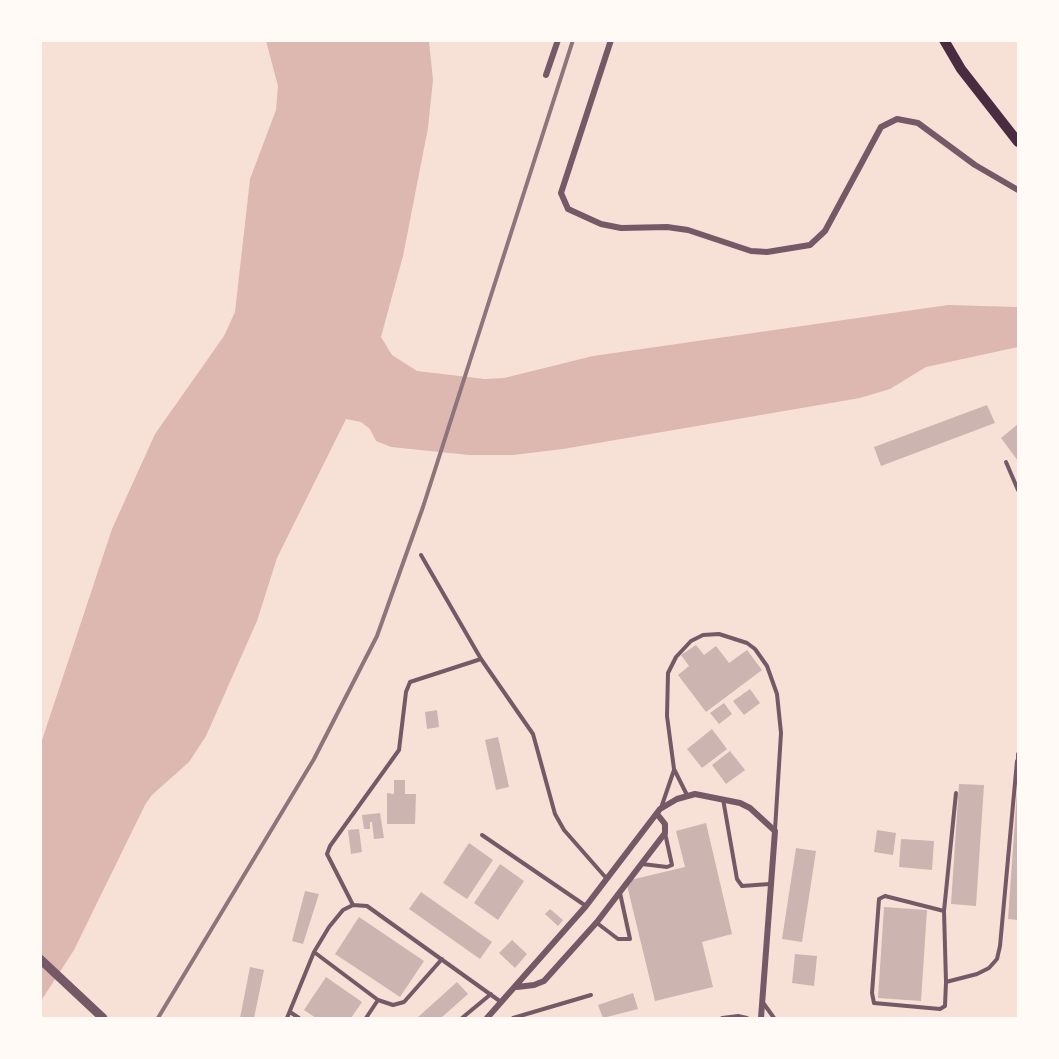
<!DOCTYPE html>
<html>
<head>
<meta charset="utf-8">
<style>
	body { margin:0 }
	#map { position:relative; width:1059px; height:1059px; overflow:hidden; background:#f7e1d7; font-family:"Source Sans 3",sans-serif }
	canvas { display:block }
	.frame { position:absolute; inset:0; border:42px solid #fffaf5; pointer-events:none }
</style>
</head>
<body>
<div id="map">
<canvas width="1059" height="1059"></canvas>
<div class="frame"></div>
</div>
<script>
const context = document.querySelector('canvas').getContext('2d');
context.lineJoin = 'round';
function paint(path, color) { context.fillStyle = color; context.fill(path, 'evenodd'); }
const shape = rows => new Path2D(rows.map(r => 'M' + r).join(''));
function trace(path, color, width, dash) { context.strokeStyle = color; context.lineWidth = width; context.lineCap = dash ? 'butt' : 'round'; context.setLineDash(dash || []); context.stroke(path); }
paint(shape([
	[266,41,429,41,433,80,428,128,403,256,381,337,392,355,417,371,485,379,504,378,593,356,948,305,1018,307,1018,347,926,367,890,389,860,398,563,449,513,455,469,455,391,447,376,441,370,429,361,422,346,419,277,558,257,621,206,736,189,762,152,795,145,805,74,950,41,1001,41,743,112,529,155,434,224,336,235,312,250,179,276,110,278,86]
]), '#dcb8b0');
paint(shape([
	[987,405,995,423,881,466,874,447],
	[1018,424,1018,461,1001,438],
	[696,645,704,655,716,646,729,663,747,650,762,670,706,712,678,675,689,666,681,655],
	[750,689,760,703,744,715,733,701],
	[724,703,732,714,719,724,710,713],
	[437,710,439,727,427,729,425,712],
	[712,729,727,749,702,768,687,749],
	[498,737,509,787,496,790,485,740],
	[730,751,745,770,726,784,712,765],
	[394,780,405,780,405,794,416,794,415,824,387,824,387,793,394,794],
	[959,784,984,785,976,906,951,904],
	[1017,791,1018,791,1018,920,1008,919],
	[380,813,384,838,374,839,372,822,370,822,370,829,364,829,362,815],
	[706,823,732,934,702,942,713,987,655,1001,626,881,685,867,676,831],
	[359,829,362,852,351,854,348,830],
	[877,830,896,833,893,855,874,852],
	[901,839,934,841,932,870,899,867],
	[469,843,493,860,467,899,443,883],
	[796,848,816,851,802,942,782,939],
	[500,864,524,881,498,920,474,903],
	[305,891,319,894,303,944,292,941],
	[421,892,492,942,480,959,409,909],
	[884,907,927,910,921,1001,878,998],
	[550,909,563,920,558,926,545,914],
	[359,917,424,961,400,997,335,954],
	[512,940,527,954,515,968,499,953],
	[795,954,817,956,814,986,792,983],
	[250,967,264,970,254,1018,240,1018],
	[326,977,362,1002,351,1018,316,1018,304,1010],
	[457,982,468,994,441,1018,417,1018],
	[633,993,638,1009,603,1018,598,1005]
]), '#ccb4b1');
trace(shape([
	[1006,462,1018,490],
	[421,555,481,659,533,734,555,814,564,830,607,879],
	[1018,761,1018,754],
	[687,795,674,769,667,716,668,673,676,657,691,641,703,635,719,634,747,643,755,649,767,666,777,694,781,733,775,830],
	[723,799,737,879,742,886,770,884],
	[661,808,674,770],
	[482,835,586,906],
	[642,864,667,867,672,865,665,833],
	[885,896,944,911,946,982,945,1006,940,1009,874,1003,872,993,879,899,885,896],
	[353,905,327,854,330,846,399,750,406,692,410,682,481,659],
	[944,911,956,793],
	[597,923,618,939,630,939,620,893],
	[314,952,378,1000,393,1005,404,1002,442,959],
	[946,982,977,974,989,968,997,959,1000,946,1017,761],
	[764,1004,774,1018],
	[290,1012,299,1018],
	[287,1018,314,952,329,927,343,910,353,905,367,906,501,1002],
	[366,1018,378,1000],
	[462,1018,491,994],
	[513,1018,591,995],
	[722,1018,738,1016,747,1018]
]), '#755966', 4);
trace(shape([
	[611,40,561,193,568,209,601,224,621,228,667,227,688,230,751,251,767,252,810,245,825,231,881,127,897,119,918,123,975,165,1018,190],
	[546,75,558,40],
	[517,987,534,985,544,981,597,922,665,833,665,824,657,814],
	[487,1018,586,906,660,809,677,799,695,794,740,803,750,808,775,831,761,1018]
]), '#755966', 6);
trace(shape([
	[40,959,103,1018]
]), '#755966', 9);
trace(shape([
	[944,40,961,69,1018,142]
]), '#4a2c40', 10);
trace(shape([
	[158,1018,314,759,377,636,423,507,573,40]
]), '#8f747c', 4);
</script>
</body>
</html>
